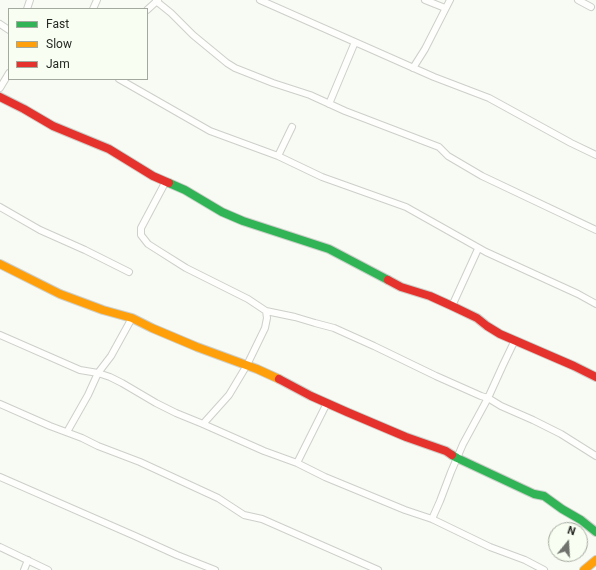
<!DOCTYPE html>
<html>
<head>
<meta charset="utf-8">
<style>
	body { margin:0 }
	#map { position:relative; width:596px; height:570px; overflow:hidden; background:#f8fbf4; font-family:Roboto,sans-serif }
	canvas { display:block }
	.legend { position:absolute; left:8px; top:8px; width:140px; height:72px; box-sizing:border-box; background:#f8fef1; border:1px solid #a4a99f; margin:0; padding:5px 7px; list-style:none; font-size:12px; color:#262924 }
	.legend li { display:flex; align-items:center; gap:8px; height:20px }
	.legend b { width:20px; border:1px solid #a4a99f }
	.north { position:absolute; left:548px; top:522px; width:40px; height:40px; box-sizing:border-box; background:#f8fef1; border:1px solid #a4a99f; border-radius:50%; rotate:18deg; font-size:11px; font-weight:700; line-height:16px; text-align:center; color:#262924 }
	.north::after { content:''; display:block; margin:auto; width:14px; height:18px; background:#70726d; clip-path:polygon(50% 0,100% 100%,50% 72%,0 100%) }
</style>
</head>
<body>
<div id="map">
<canvas width="596" height="570"></canvas>
<ul class="legend">
<li><b style="height:5px;background:#30b455"></b>Fast</li>
<li><b style="height:5px;background:#ff9f0a"></b>Slow</li>
<li><b style="height:5px;background:#e5322d"></b>Jam</li>
</ul>
<div class="north">N</div>
</div>
<script>
const context = document.querySelector('canvas').getContext('2d');
context.lineJoin = 'round';
const shape = rows => new Path2D(rows.map(r => 'M' + r).join(''));
function trace(path, color, width, dash) { context.strokeStyle = color; context.lineWidth = width; context.lineCap = dash ? 'butt' : 'round'; context.setLineDash(dash || []); context.stroke(path); }
const street = shape([
	[260,0,434,77,489,98,571,143,596,155],
	[425,0,445,8],
	[578,0,591,7],
	[156,1,171,13,193,35,227,63,235,68,273,83,310,95,345,111,439,147,448,156,482,176,596,230],
	[27,9,30,0],
	[93,9,97,0],
	[147,10,158,0],
	[0,24,9,30],
	[413,68,425,49,450,0],
	[119,79,210,131,278,156,322,177,406,207,486,252,578,294,596,304],
	[0,88,9,73],
	[329,104,355,42],
	[278,156,292,127],
	[166,181,141,228,141,235,148,244,159,251,186,268,248,299,266,311,295,317,315,323,334,328,374,346,436,376,481,396,488,398,501,406,533,420,561,434,596,456],
	[0,207,40,230,85,250,129,272],
	[452,306,478,249],
	[0,335,80,370,98,373,110,377,122,383,156,403,176,413,203,424,264,451,297,463,325,477,405,510,432,519,490,547,525,560,544,570],
	[0,404,50,426,82,438,98,446,140,462,218,498,244,515,262,519,378,570],
	[203,424,229,395,247,365,265,328,267,318,266,311],
	[67,432,88,395,98,373,111,356,132,318],
	[297,463,327,403],
	[0,477,135,536,177,555,215,570],
	[432,519,440,501,451,472,463,444,488,398,503,365,515,340],
	[0,547,48,570],
	[24,570,28,560]
]);
const fast = shape([
	[169,183,185,190,222,212,243,221,329,249,388,280],
	[452,455,457,458,534,494,544,496,562,509,581,520,596,532]
]);
const slow = shape([
	[0,264,60,294,103,310,132,318,152,328,197,347,257,369,279,379],
	[584,570,596,560]
]);
const jam = shape([
	[0,97,24,109,53,126,109,149,153,176,169,183],
	[388,280,401,287,430,296,452,306,477,318,487,326,500,334,574,366,596,377],
	[279,379,311,396,347,412,406,437,446,451,452,455]
]);
trace(street, '#cdcfca', 8);
trace(fast, '#cdcfca', 10);
trace(slow, '#cdcfca', 10);
trace(jam, '#cdcfca', 10);
trace(street, '#fefefd', 6);
trace(fast, '#30b455', 8);
trace(slow, '#ff9f0a', 8);
trace(jam, '#e5322d', 8);
</script>
</body>
</html>
